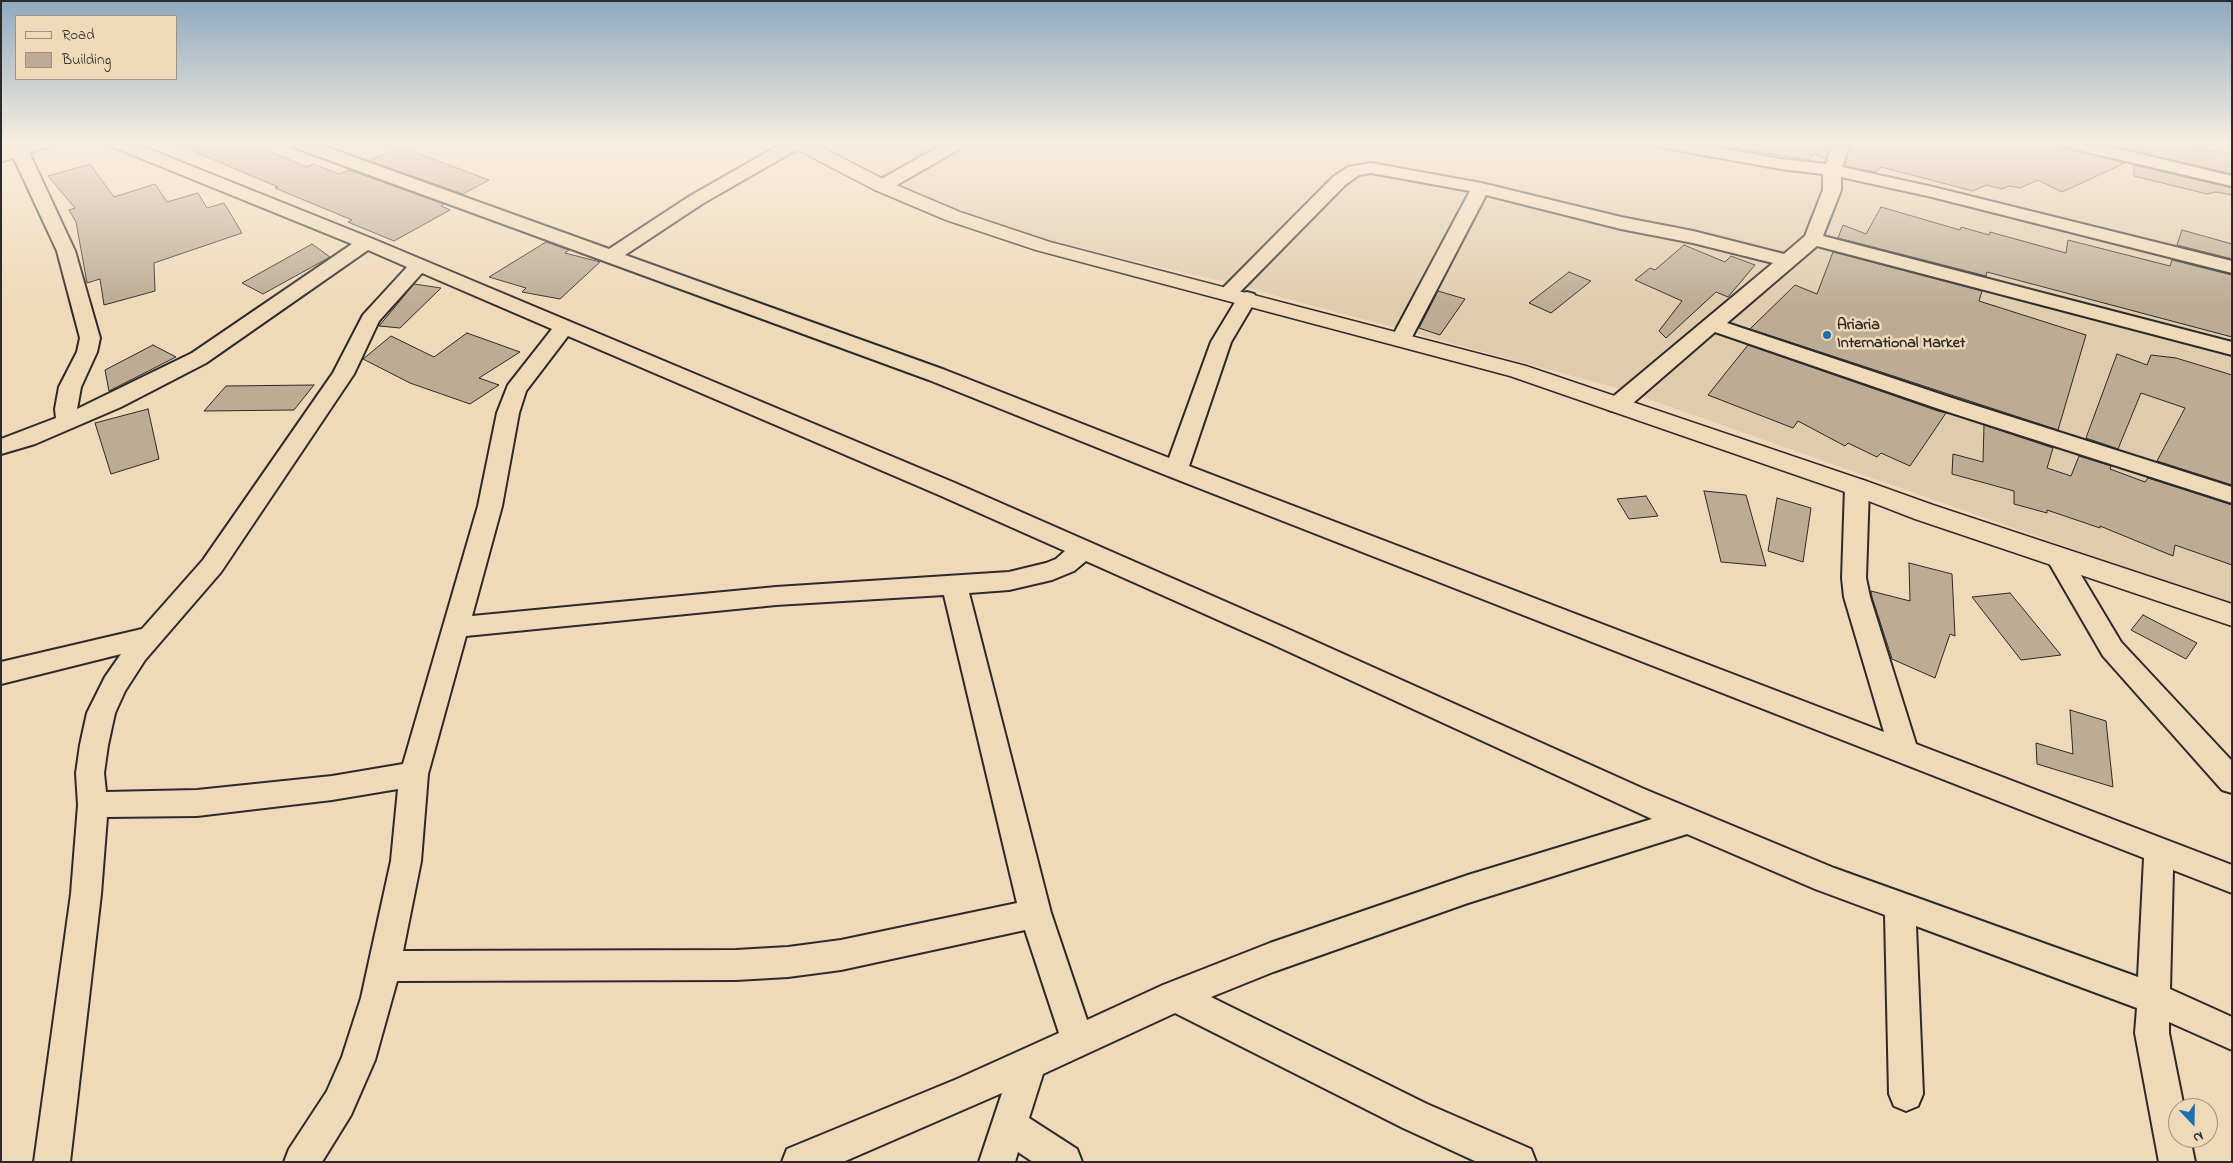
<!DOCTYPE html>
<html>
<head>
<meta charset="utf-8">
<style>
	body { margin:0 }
	#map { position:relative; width:2233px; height:1163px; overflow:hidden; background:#f0d9b8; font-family:"Indie Flower",sans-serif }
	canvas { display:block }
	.frame { position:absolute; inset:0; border:2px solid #2b2b2b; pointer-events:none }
	.legend { position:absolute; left:15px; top:15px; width:162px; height:65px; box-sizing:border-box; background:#f0d9b8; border:1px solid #a19380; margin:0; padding:6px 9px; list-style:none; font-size:15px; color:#2b2b2b }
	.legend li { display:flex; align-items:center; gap:10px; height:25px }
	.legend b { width:25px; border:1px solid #a19380 }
	.north { position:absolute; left:2168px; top:1098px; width:50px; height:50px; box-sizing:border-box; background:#f0d9b8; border:1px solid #a19380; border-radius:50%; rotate:159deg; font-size:14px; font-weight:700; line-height:20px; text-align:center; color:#2b2b2b }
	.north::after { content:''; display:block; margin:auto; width:18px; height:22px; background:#1f6fb2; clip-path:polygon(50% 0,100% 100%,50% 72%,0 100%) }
</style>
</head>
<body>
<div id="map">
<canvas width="2233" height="1163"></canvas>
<div class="frame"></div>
<ul class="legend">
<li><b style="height:6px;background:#f0d9b8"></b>Road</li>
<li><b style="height:14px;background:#bdab93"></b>Building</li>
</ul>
<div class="north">N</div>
</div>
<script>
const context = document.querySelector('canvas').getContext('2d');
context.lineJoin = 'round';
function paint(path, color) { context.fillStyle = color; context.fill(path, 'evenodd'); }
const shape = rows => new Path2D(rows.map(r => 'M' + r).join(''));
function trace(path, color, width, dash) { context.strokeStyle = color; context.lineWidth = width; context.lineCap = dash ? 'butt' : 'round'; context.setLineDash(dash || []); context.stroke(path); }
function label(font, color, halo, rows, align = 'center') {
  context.font = font + ' "Indie Flower",sans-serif'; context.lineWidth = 5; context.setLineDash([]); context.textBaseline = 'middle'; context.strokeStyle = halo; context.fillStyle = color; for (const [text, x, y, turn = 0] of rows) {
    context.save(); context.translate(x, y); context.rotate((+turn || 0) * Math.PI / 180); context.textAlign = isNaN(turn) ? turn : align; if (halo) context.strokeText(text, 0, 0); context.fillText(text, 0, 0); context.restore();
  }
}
paint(shape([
	[808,143,2232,143,2232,605,1617,388,1229,283,982,225,834,161]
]), '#e1cbad');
const building = shape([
	[174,143,249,143,307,167,313,164,339,174,349,170,444,204,441,206,450,210,394,241,348,222,352,220,275,188,278,187,174,143],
	[1722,143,1831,143,1826,159,1813,154,1809,160,1722,146,1722,143],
	[1852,143,2043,143,2125,163,2062,192,2038,180,2020,188,2009,186,2002,189,1986,185,1973,191,1881,167,1876,172,1844,166,1852,143],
	[2134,143,2183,143,2184,146,2232,154,2232,174,2134,151,2134,143],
	[401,147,489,180,463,194,369,161,401,147],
	[90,164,114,197,155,184,167,202,198,193,207,208,224,203,242,233,154,263,155,291,104,305,100,279,87,283,76,222,69,210,75,208,48,176,90,164],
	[2134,165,2232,188,2232,195,2216,192,2207,194,2134,176,2134,165],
	[1881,207,1960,230,1961,227,1989,235,1990,232,2066,253,2068,240,2170,266,2172,260,2232,275,2232,337,1987,272,1986,276,1838,238,1843,225,1866,234,1881,207],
	[2182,230,2232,244,2232,259,2177,245,2182,230],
	[546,242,569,250,565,253,600,262,560,299,522,292,526,288,489,277,546,242],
	[312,244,330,257,263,294,242,283,312,244],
	[1684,245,1725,262,1731,256,1755,265,1728,297,1716,292,1666,338,1659,331,1682,301,1635,280,1650,268,1655,270,1684,245],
	[1833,252,1982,291,1979,301,2086,335,2058,430,1750,329,1795,285,1817,294,1833,252],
	[1569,272,1591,281,1551,313,1529,303,1569,272],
	[414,284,441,288,400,328,379,326,414,284],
	[1438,291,1465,299,1440,335,1419,328,1438,291],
	[467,333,520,352,479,378,499,385,470,404,410,383,363,359,391,336,434,357,467,333],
	[153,345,176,357,109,391,105,370,153,345],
	[1748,345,1938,411,1946,413,1910,466,1881,453,1877,457,1848,443,1845,446,1798,421,1793,428,1708,395,1748,345],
	[2117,354,2147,365,2151,355,2176,358,2232,375,2232,485,2157,461,2185,408,2141,393,2118,449,2086,438,2117,354],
	[314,385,294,410,204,411,226,386,314,385],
	[148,409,159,459,111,474,95,423,148,409],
	[1984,425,2053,448,2047,468,2071,476,2079,456,2111,466,2110,469,2145,482,2148,478,2232,505,2232,565,2175,545,2173,556,2100,526,2100,528,2047,510,2047,513,2014,504,2014,491,1952,474,1953,454,1983,462,1984,425],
	[1704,491,1746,495,1766,566,1721,562,1704,491],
	[1646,496,1658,516,1629,519,1617,499,1646,496],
	[1777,498,1811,508,1803,562,1768,551,1777,498],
	[1909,563,1952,574,1955,636,1950,634,1935,678,1892,659,1872,597,1871,591,1910,601,1909,563],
	[2010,593,2061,655,2021,660,1972,597,2010,593],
	[2143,615,2197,643,2186,659,2131,630,2143,615],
	[2070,710,2106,721,2113,787,2037,764,2036,743,2073,754,2070,710]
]);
paint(building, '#bdab93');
trace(building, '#2b2b2b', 1);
const minor = shape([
	[111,143,134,143,373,239,955,483,1290,630,1644,789,1834,868,2138,977,2144,858,1168,476,929,380,293,147,291,143,315,143,609,249,690,196,783,143,803,143,801,147,702,204,625,255,945,370,1169,458,1211,342,1240,294,1247,292,1254,294,1257,298,1231,342,1189,466,1884,732,1844,597,1842,578,1845,487,1849,481,1857,479,1865,481,1869,487,1866,578,1870,597,1916,744,2232,865,2232,893,2173,870,2170,989,2232,1017,2232,1050,2169,1022,2169,1033,2184,1108,2178,1108,2178,1138,2190,1138,2195,1162,2159,1162,2135,1033,2137,1008,1916,926,1923,1094,1918,1106,1906,1111,1894,1106,1889,1094,1885,915,1815,889,1687,834,1468,903,1273,972,1211,997,1427,1104,1531,1149,1536,1162,1477,1162,1403,1128,1175,1013,1043,1074,1029,1118,1077,1149,1082,1162,1033,1162,1018,1152,1015,1162,979,1162,1002,1093,843,1162,782,1162,787,1149,957,1079,1059,1033,1025,930,841,970,788,977,736,980,397,981,375,1060,351,1115,322,1162,284,1162,289,1149,327,1091,342,1057,361,998,391,861,398,789,332,800,197,816,107,817,101,894,70,1162,34,1162,71,894,78,805,76,773,80,745,87,713,105,677,121,654,1,684,1,662,142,629,203,560,333,373,363,315,407,267,368,250,206,363,121,407,35,444,1,454,1,439,56,418,55,409,59,387,77,352,80,338,57,251,10,150,13,146,19,145,25,146,28,150,75,251,100,338,97,352,81,387,77,409,192,353,352,244,113,147,111,143],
	[422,273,552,329,508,385,497,413,478,506,403,764,332,776,197,790,106,792,104,773,108,745,115,713,125,691,145,660,221,572,354,374,379,321,422,273],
	[568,336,939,495,1065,551,1056,559,1046,563,1009,572,776,587,472,616,502,506,519,413,526,391,568,336],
	[1086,561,1272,644,1652,819,1468,875,1270,943,1163,985,1087,1020,1051,913,969,593,1009,590,1052,580,1074,571,1086,561],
	[944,595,1017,903,841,940,788,947,736,950,403,951,421,861,428,774,466,636,776,605,944,595],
	[945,143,965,143,963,147,888,190,882,191,876,190,873,186,876,182,945,143],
	[1657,143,1694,143,1781,159,1826,164,1833,143,1850,143,1842,167,1933,187,2232,261,2232,273,1932,197,1841,177,1841,190,1823,236,2232,342,2232,355,1817,246,1727,323,1955,399,2232,487,2232,503,1939,409,1715,332,1625,410,1617,412,1609,410,1606,405,1609,400,1773,263,1693,243,1621,229,1486,195,1411,339,1408,343,1401,345,1394,343,1391,339,1470,191,1371,173,1359,175,1345,185,1234,298,1227,300,1220,298,1217,294,1333,177,1348,167,1371,163,1481,183,1621,217,1693,231,1784,254,1805,236,1823,190,1823,174,1781,169,1665,148,1659,147,1657,143],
	[2064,143,2094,143,2232,176,2232,186,2066,147,2064,143],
	[2057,547,2066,550,2121,642,2232,761,2232,793,2222,790,2103,656,2045,556,2048,550,2057,547]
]);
const major = shape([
	[22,143,50,143,48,147,1,162,1,150,22,143],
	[790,143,813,143,889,182,960,212,1050,242,1526,366,1866,481,1933,505,2232,604,2232,626,1915,519,1848,493,1510,376,1036,250,946,220,875,190,792,147,790,143]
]);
trace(minor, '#2b2b2b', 4);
trace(major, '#2b2b2b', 3);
paint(minor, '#f0d9b8');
paint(major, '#f0d9b8');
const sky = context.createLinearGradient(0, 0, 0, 306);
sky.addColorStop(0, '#8ea9c0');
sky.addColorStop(0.47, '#f8eedf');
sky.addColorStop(1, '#f8eedf00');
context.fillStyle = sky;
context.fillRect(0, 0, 2233, 306);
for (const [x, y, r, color] of [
	[1827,335,5,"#1f6fb2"]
]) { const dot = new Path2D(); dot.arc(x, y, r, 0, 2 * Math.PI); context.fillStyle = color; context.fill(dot); trace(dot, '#f0d9b8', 2); }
label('bold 16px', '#2b2b2b', '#f0d9b8', [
	["Ariaria",1837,326],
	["International Market",1837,344]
], 'left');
</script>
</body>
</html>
